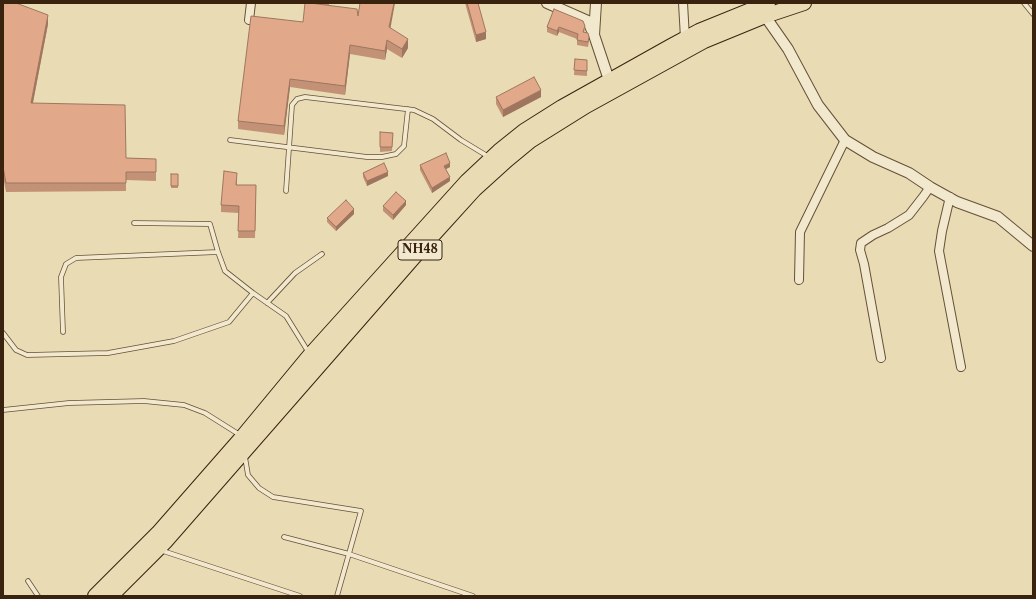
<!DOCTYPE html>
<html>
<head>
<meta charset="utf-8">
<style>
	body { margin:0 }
	#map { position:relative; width:1036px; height:599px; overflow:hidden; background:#e9dbb4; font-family:"Libre Caslon Text",serif }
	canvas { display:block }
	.frame { position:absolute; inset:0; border:4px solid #39230f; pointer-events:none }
</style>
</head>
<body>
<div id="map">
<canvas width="1036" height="599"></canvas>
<div class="frame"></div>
</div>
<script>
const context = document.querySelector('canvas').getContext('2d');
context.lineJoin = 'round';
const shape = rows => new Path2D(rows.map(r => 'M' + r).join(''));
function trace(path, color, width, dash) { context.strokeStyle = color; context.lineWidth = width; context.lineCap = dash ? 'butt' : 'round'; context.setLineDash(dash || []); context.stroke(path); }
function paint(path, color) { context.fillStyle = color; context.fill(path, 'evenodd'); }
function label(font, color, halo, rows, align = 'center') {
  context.font = font + ' "Libre Caslon Text",serif'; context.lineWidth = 4; context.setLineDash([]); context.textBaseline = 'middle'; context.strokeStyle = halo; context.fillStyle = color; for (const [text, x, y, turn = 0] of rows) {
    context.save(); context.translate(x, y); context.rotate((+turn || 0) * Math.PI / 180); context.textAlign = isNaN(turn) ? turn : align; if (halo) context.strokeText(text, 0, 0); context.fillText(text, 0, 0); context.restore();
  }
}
const service = shape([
	[1024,3,1033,14],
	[230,140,367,157,382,157,396,154,404,146,408,109],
	[286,191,292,105,297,99,305,97,414,110,433,119,461,140,489,157],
	[134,223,210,224,218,252],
	[267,303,295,273,322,254],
	[63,332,61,277,66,264,76,258,218,252,225,271,253,293],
	[3,333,16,350,27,355,108,353,174,341,229,322,253,293,286,316,309,353],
	[3,410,69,403,144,401,184,405,205,413,240,435],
	[245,457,248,475,259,488,273,497,361,511,337,596],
	[284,537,349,554,473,596],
	[160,550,300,596],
	[28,581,38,596]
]);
const minor = shape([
	[683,3,685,38],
	[249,20,251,3],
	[950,197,942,231,939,251,961,367],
	[799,280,800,232,845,140],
	[881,358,864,264,860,250,861,243,873,235,888,228,909,215,923,197,930,187]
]);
const tertiary = shape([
	[547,3,588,21,593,33],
	[596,3,594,35,609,80,613,86],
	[763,11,765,16,788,49,818,105,845,140,873,157,909,173,930,187,957,202,998,217,1033,246]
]);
const trunk = shape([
	[95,596,158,533,243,436,310,355,467,181,499,151,524,131,562,107,671,46,699,31,768,3],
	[111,596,166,541,436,232,475,189,507,160,530,141,586,106,704,41,765,16,804,3]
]);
trace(service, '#655138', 5.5);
trace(minor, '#655138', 10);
trace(tertiary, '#655138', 12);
trace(trunk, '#39230f', 16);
trace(service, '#f1e8ce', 4);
trace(minor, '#f1e8ce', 8);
trace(tertiary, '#f1e8ce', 10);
trace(trunk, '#e9dbb4', 14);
paint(shape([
	[3,3,48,24,33,103,126,158,156,159,156,181,126,180,126,191,6,192,3,176],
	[319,3,329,3,329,5,391,28,408,48,402,58,387,49,385,60,350,54,345,95,290,87,284,135,238,129,238,121,303,22,319,4],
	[465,3,478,3,486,39,476,42],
	[554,9,585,30,584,32,589,41,588,47,577,45,577,39,559,32,557,36,547,32,547,27],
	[575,59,587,60,587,76,574,75],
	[496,97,541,97,503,117,496,104],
	[380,132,393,133,392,151,380,152],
	[420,165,450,167,446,169,450,181,432,193,420,170],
	[363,173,388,176,367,186,363,177],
	[171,174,178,174,178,188,171,188],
	[237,179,237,185,256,185,255,238,238,238,239,213,221,212,221,205],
	[406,205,393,220,383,211,383,206],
	[354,214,336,231,327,222,327,218]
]), '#c29176');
paint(shape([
	[394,3,395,3,389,36,389,27],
	[48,15,48,24,31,112,31,103],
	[559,27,559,32,557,36,557,31],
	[486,32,486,39,476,42,476,35],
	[408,39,408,48,402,58,402,49],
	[387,40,387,49,385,60,385,51],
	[350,45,350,54,345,95,345,86],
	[290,79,290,87,284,135,284,126],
	[541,90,541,97,503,117,503,110],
	[450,163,450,167,444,170,444,166],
	[388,172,388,176,367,186,367,181],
	[450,177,450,181,432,193,432,188],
	[406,201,406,205,393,220,393,215],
	[354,209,354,214,336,231,336,227]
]), '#9e7660');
const building = shape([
	[3,3,16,3,48,15,31,103,125,105,126,158,156,159,156,172,126,172,126,183,6,183,3,167,3,3],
	[305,3,310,3,357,9,358,16,360,3,394,3,389,27,408,39,402,49,387,40,385,51,350,45,345,86,290,79,284,126,238,121,251,16,303,22,305,3],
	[467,3,478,3,486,32,476,35,467,3],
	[554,9,583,21,585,26,583,32,588,33,589,37,588,42,577,40,578,34,559,27,557,31,547,27,554,9],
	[575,59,587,60,587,71,574,70,575,59],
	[534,77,541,90,503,110,496,97,534,77],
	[380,132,393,133,392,147,380,147,380,132],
	[446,153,450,163,444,166,450,177,432,188,420,165,446,153],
	[384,163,388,172,367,181,363,173,384,163],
	[224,171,237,173,236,185,256,185,255,231,238,231,239,206,221,205,224,171],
	[171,174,178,174,178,186,171,186,171,174],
	[396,192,406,201,393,215,383,206,396,192],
	[346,200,354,209,336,227,327,218,346,200]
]);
paint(building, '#e1a989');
trace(building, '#9e7660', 1);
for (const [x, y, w] of [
	[420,250,44]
]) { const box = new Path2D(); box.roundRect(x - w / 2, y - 10, w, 20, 3); context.fillStyle = '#f1e8ce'; context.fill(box); trace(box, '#39230f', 1); }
label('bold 12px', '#39230f', null, [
	["NH48",420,250]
]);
</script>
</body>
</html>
